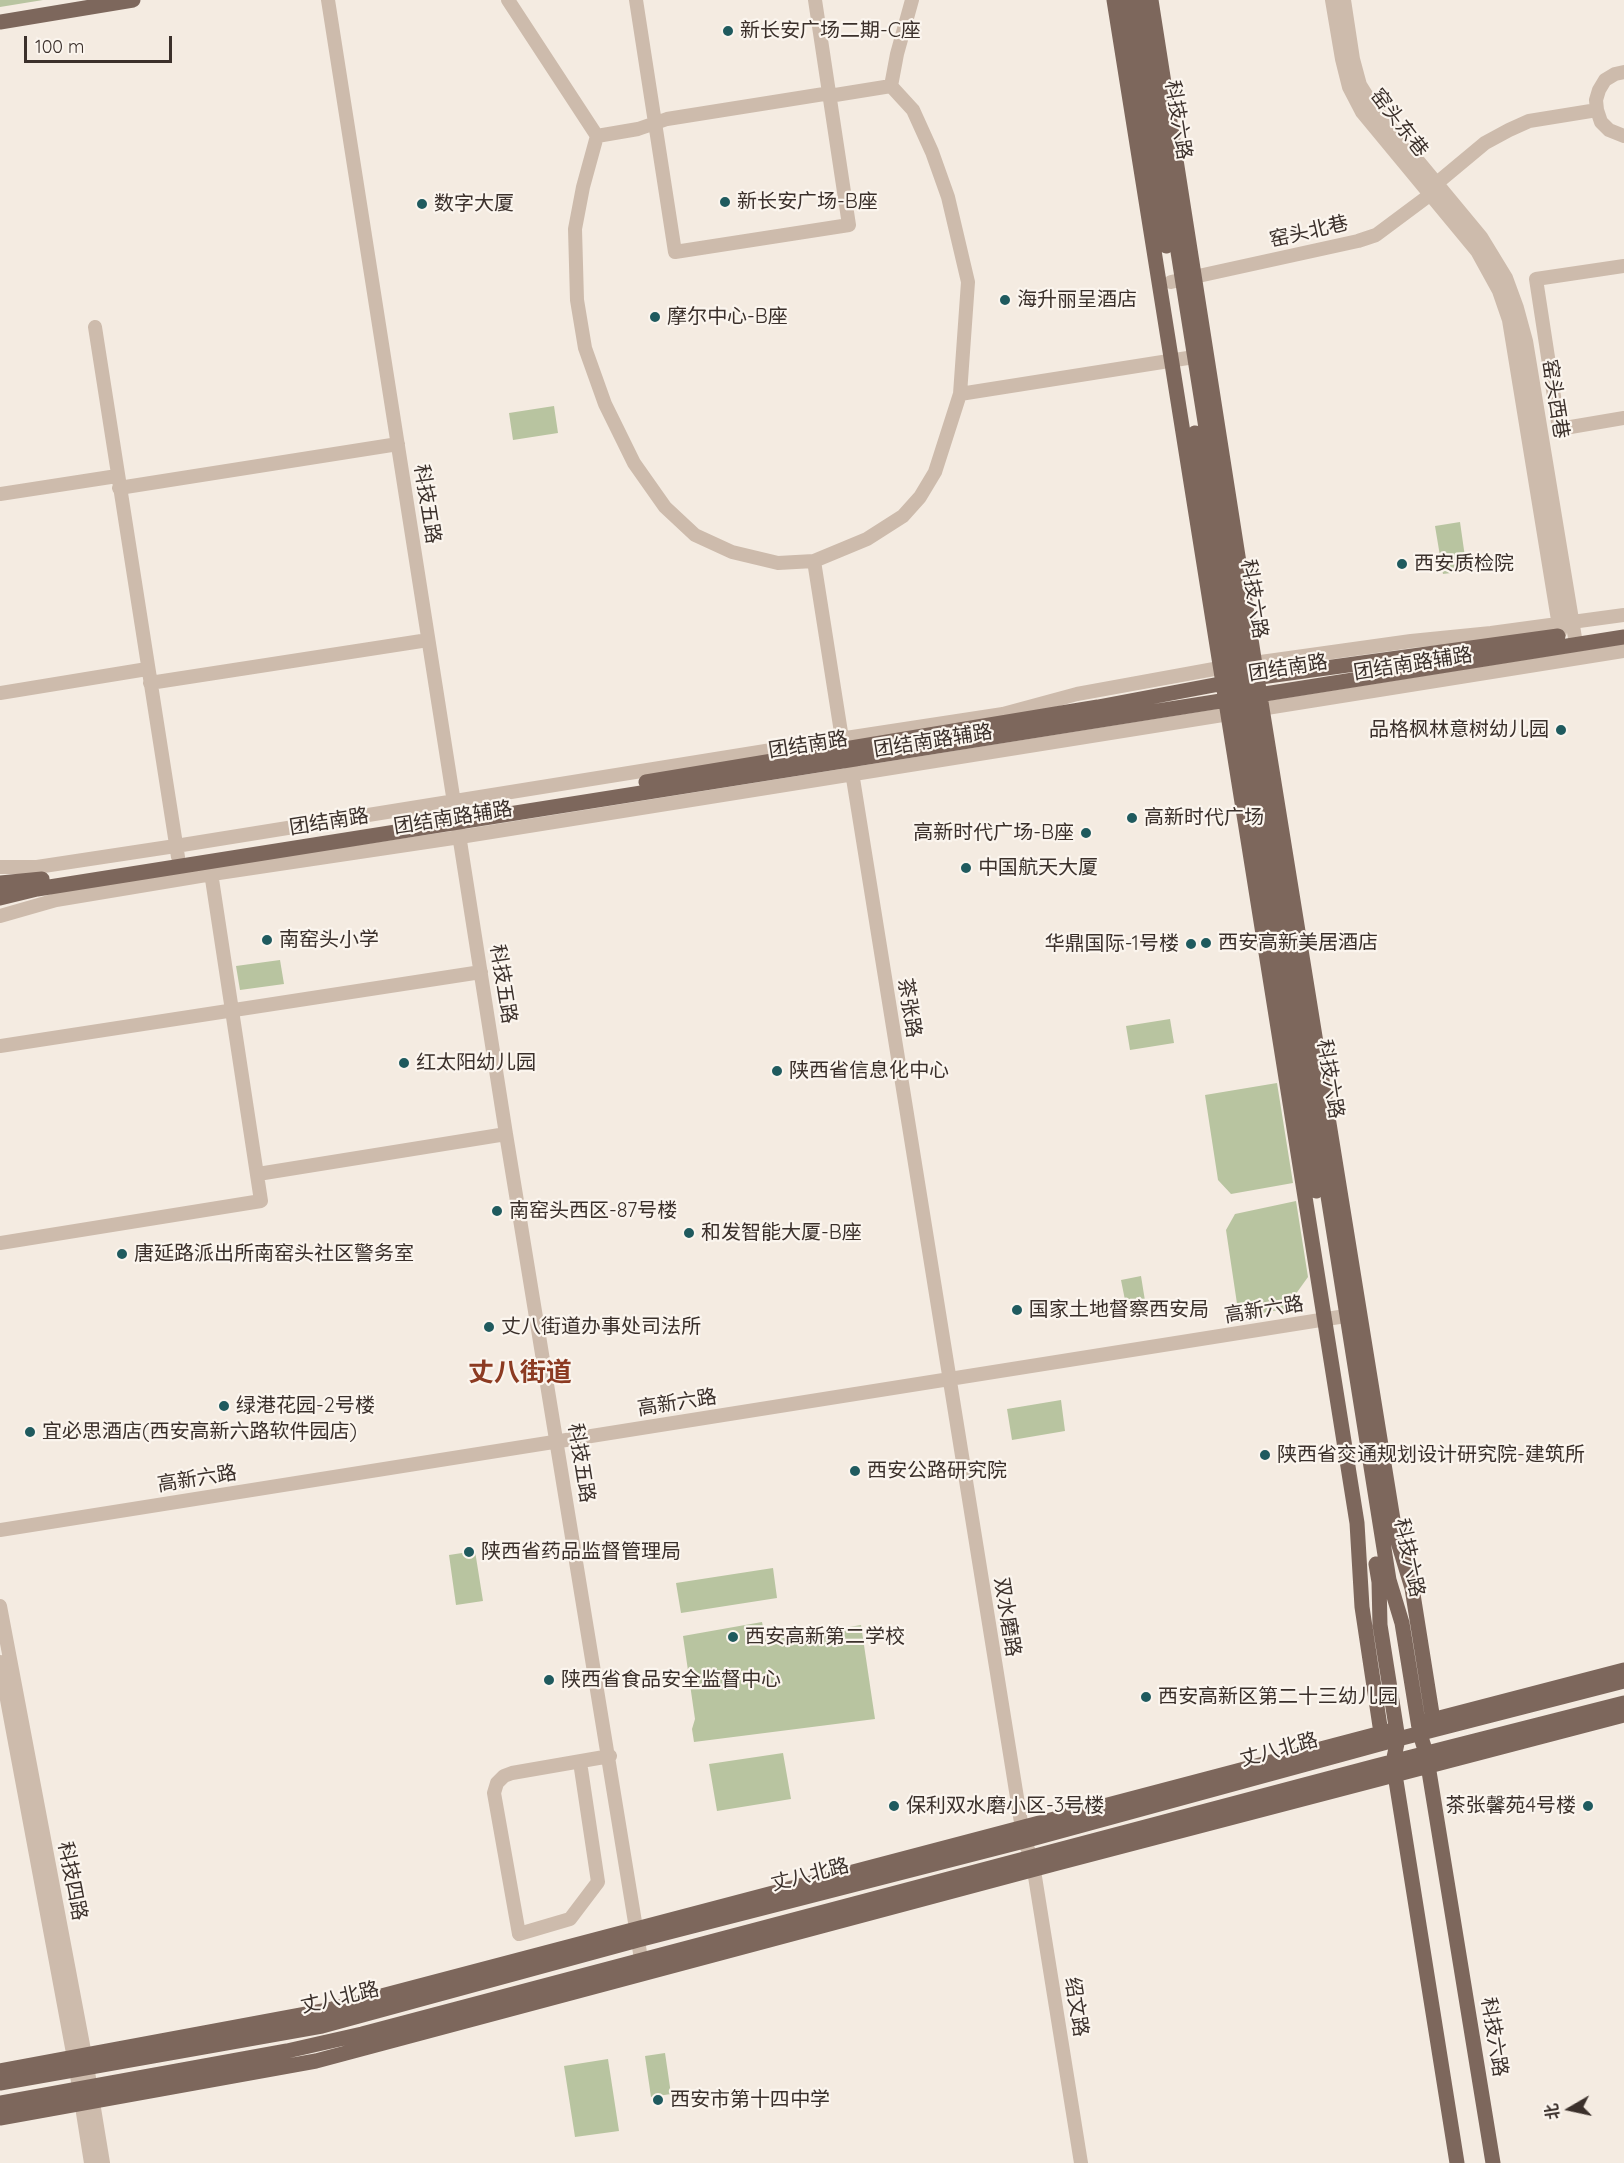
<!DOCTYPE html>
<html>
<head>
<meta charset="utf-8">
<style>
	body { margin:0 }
	#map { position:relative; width:1624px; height:2163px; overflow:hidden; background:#f4ebe1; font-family:Quicksand,"Noto Sans SC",sans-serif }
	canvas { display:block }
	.north { position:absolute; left:1540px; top:2079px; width:60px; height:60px; -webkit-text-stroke:4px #fbf5ee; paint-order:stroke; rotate:261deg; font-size:16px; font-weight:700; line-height:24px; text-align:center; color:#3b302b }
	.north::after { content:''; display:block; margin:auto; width:21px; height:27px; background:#3b302b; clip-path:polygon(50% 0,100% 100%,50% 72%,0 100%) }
	.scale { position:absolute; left:24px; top:36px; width:148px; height:27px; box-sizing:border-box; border:3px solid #3b302b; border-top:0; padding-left:8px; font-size:18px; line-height:21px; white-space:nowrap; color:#3b302b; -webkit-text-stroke:4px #fbf5ee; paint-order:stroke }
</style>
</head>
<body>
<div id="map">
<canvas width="1624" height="2163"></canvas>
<div class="north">北</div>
<div class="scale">100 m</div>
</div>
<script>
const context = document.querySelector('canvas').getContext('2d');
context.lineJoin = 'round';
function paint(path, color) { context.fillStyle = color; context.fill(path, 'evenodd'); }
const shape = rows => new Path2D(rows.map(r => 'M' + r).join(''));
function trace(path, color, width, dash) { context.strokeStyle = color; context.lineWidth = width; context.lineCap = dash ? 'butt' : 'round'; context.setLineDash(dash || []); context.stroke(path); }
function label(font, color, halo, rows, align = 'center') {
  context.font = font + ' Quicksand,"Noto Sans SC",sans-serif'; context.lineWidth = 4.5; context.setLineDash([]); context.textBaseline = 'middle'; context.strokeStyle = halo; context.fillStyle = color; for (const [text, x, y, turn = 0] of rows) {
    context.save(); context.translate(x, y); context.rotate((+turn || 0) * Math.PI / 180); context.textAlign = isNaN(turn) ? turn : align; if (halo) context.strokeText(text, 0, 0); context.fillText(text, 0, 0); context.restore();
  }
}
paint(shape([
	[0,0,43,0,0,7],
	[554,406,558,433,513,440,509,413],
	[1460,522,1467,571,1443,574,1435,526],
	[280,960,284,984,240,990,236,966],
	[1170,1019,1174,1043,1130,1050,1126,1026],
	[1277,1083,1293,1183,1231,1194,1218,1180,1205,1095],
	[1296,1201,1308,1277,1285,1309,1239,1317,1226,1230,1235,1214],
	[1141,1276,1146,1307,1127,1310,1121,1280],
	[1061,1400,1065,1431,1012,1440,1007,1409],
	[475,1551,483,1601,456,1605,449,1555],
	[773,1568,777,1598,681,1613,676,1583],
	[762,1622,766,1641,861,1625,875,1719,694,1742,692,1729,695,1719,683,1636],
	[783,1753,791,1799,717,1811,709,1764],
	[665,2053,671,2094,651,2097,645,2056],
	[608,2059,619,2131,575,2137,564,2066]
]), '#b8c4a0');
trace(shape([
	[328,0,506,1134,643,1971],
	[508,0,597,136,583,187,575,229,577,300,585,348,605,404,634,463,665,507,695,535,732,552,778,563,814,561,867,539,903,516,920,497,935,472,960,394,968,282,948,197,932,152,913,110,891,86,897,54,912,0],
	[636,0,675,252,849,225,815,0],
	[1332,0,1342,59,1349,87,1362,112,1477,251,1499,291,1509,320,1560,632],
	[1344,0,1353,59,1360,85,1375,109,1481,237,1506,278,1517,308,1526,341,1576,644],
	[1624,72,1615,74,1605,80,1599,90,1596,100,1597,110,1601,122,1609,130,1624,136],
	[597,136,638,129,667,119,824,94,829,96,891,86],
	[1624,266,1536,279,1559,429,1624,418],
	[1171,282,1358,241,1376,235,1431,194,1437,183,1485,143,1509,130,1529,121,1597,110],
	[95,327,178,857],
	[960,394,1194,357],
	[119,488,398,444],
	[0,494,117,476],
	[814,561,843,745],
	[150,683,428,640],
	[0,693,147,669],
	[851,766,1024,1841,1032,1858,1081,2163],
	[0,867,37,867,182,845,846,738,1003,714,1077,694,1225,667,1411,641,1491,633,1624,615],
	[0,916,56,900,212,874,460,837,1624,651],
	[0,1046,481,972],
	[258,1174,506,1134],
	[0,1243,261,1201,210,866],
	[0,1530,1358,1314],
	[0,1606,87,2066,103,2163],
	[0,1662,76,2069,91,2163],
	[580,1762,598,1882,570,1919,519,1934,494,1793,497,1783,504,1776,512,1773,610,1756]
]), '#cdbbac', 14);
trace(shape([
	[1114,0,1357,1523,1362,1607,1381,1733,1398,1739],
	[1127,0,1166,246],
	[1138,0,1389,1580,1402,1623,1420,1734,1426,1753,1493,2163],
	[1151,0,1255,665,1395,1532,1412,1588,1433,1720,1420,1734],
	[0,22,133,0],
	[1195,433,1316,1191],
	[646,782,1098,707,1246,679,1558,636],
	[0,883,42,879],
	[0,898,37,889,1624,637],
	[1376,1564,1379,1582,1380,1625,1398,1739,1393,1762,1457,2163],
	[1424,1722,1624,1670],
	[0,2071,332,2009,1389,1731],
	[0,2083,322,2026,638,1940,1024,1841,1398,1739,1624,1681],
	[0,2103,287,2051,362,2034,1376,1766,1624,1703],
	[0,2118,316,2061,1054,1864,1624,1715]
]), '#7d675c', 15);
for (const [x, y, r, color] of [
	[728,31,6,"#1f5a5e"],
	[725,202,6,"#1f5a5e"],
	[422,204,6,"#1f5a5e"],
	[1005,300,6,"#1f5a5e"],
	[655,317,6,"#1f5a5e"],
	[1402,564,6,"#1f5a5e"],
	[1561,730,6,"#1f5a5e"],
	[1132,818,6,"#1f5a5e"],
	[1086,833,6,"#1f5a5e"],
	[966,868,6,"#1f5a5e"],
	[267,940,6,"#1f5a5e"],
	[1206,943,6,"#1f5a5e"],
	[1191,944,6,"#1f5a5e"],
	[404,1063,6,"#1f5a5e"],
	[777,1071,6,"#1f5a5e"],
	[497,1211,6,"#1f5a5e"],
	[689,1233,6,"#1f5a5e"],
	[122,1254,6,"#1f5a5e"],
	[1017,1310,6,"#1f5a5e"],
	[489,1327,6,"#1f5a5e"],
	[224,1406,6,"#1f5a5e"],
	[30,1432,6,"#1f5a5e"],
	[1265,1455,6,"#1f5a5e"],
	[855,1471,6,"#1f5a5e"],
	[469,1552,6,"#1f5a5e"],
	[733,1637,6,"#1f5a5e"],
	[549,1680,6,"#1f5a5e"],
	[1146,1697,6,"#1f5a5e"],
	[894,1806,6,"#1f5a5e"],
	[1588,1806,6,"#1f5a5e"],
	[658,2100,6,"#1f5a5e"]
]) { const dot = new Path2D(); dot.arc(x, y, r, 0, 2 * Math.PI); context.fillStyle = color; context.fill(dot); trace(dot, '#fbf5ee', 2); }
label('20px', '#3b302b', '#fbf5ee', [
	["新长安广场二期-C座",740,31],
	["新长安广场-B座",737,202],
	["数字大厦",434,204],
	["海升丽呈酒店",1017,300],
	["摩尔中心-B座",667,317],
	["西安质检院",1414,564],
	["品格枫林意树幼儿园",1549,730,"right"],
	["高新时代广场",1144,818],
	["高新时代广场-B座",1074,833,"right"],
	["中国航天大厦",978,868],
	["南窑头小学",279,940],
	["西安高新美居酒店",1218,943],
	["华鼎国际-1号楼",1179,944,"right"],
	["红太阳幼儿园",416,1063],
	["陕西省信息化中心",789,1071],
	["南窑头西区-87号楼",509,1211],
	["和发智能大厦-B座",701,1233],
	["唐延路派出所南窑头社区警务室",134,1254],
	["国家土地督察西安局",1029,1310],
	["丈八街道办事处司法所",501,1327],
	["绿港花园-2号楼",236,1406],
	["宜必思酒店(西安高新六路软件园店)",42,1432],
	["陕西省交通规划设计研究院-建筑所",1277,1455],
	["西安公路研究院",867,1471],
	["陕西省药品监督管理局",481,1552],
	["西安高新第二学校",745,1637],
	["陕西省食品安全监督中心",561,1680],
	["西安高新区第二十三幼儿园",1158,1697],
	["保利双水磨小区-3号楼",906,1806],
	["茶张馨苑4号楼",1576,1806,"right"],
	["西安市第十四中学",670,2100]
], 'left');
label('20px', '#3b302b', '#fbf5ee', [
	["科技六路",1178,120,81],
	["窑头东巷",1399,123,52],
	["窑头北巷",1309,232,-13],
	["窑头西巷",1555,399,81],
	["科技五路",427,504,81],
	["科技六路",1254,599,81],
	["团结南路辅路",1413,664,-9],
	["团结南路",1288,668,-9],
	["团结南路辅路",933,741,-9],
	["团结南路",808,745,-9],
	["团结南路辅路",453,818,-9],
	["团结南路",329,822,-9],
	["科技五路",503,984,81],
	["茶张路",909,1008,81],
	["科技六路",1330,1079,81],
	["高新六路",1264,1310,-9],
	["高新六路",677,1403,-9],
	["科技五路",581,1463,81],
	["高新六路",197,1479,-9],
	["科技六路",1409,1558,78],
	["双水磨路",1007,1617,81],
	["丈八北路",1279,1750,-15],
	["丈八北路",810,1875,-14],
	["科技四路",72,1881,79],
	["丈八北路",340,1998,-13],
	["绍文路",1076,2007,81],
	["科技六路",1494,2037,81]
]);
label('bold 26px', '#8c3b22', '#fbf5ee', [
	["丈八街道",520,1373]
]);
</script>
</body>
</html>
